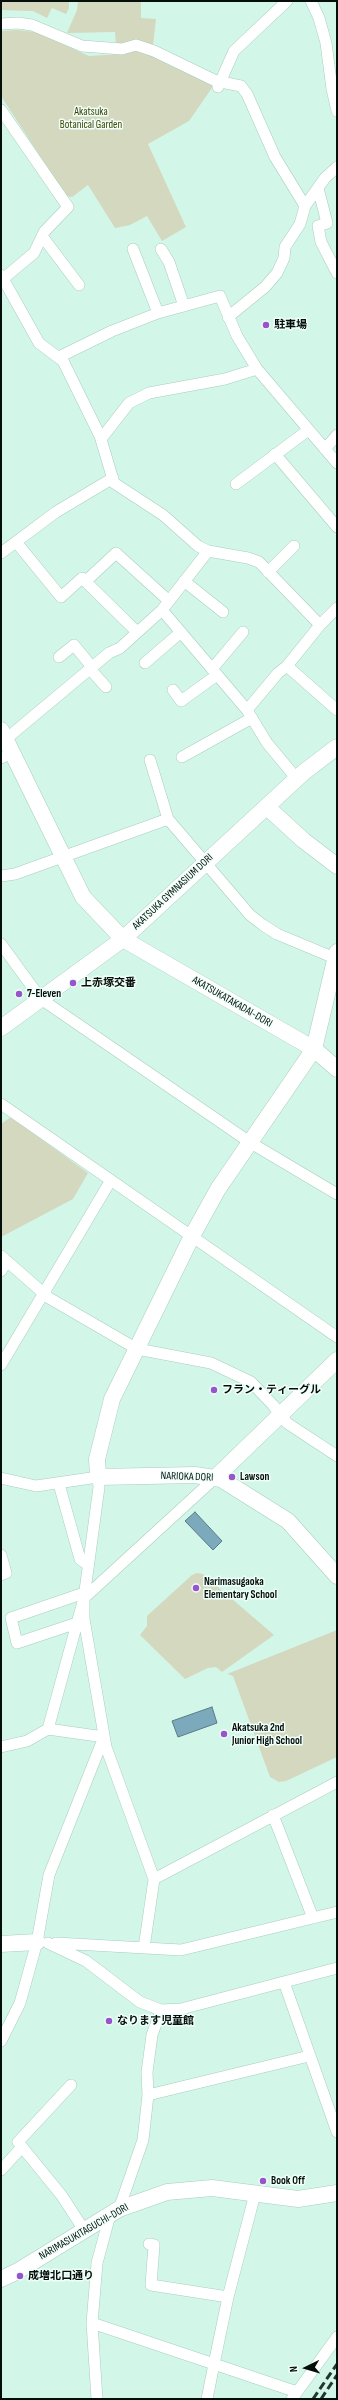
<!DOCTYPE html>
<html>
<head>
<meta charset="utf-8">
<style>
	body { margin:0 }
	#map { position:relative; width:338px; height:2400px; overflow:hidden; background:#d2f7e9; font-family:"Sofia Sans Condensed",sans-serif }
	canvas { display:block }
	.frame { position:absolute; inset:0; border:2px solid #040f0b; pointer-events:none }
	.north { position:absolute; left:286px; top:2348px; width:40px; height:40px; -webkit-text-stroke:3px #f0fff9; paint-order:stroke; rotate:265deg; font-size:11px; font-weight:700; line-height:16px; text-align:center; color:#040f0b }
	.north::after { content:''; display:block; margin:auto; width:14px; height:18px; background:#040f0b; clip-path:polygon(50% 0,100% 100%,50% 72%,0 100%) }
</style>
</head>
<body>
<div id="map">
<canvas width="338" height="2400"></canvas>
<div class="frame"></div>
<div class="north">N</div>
</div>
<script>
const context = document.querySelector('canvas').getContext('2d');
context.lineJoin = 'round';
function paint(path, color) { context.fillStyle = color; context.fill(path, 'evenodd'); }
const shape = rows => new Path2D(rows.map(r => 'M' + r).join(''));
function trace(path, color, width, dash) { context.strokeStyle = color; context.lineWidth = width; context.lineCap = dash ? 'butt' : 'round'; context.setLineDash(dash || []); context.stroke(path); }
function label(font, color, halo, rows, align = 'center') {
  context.font = font + ' "Sofia Sans Condensed","Noto Sans JP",sans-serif'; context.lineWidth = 3; context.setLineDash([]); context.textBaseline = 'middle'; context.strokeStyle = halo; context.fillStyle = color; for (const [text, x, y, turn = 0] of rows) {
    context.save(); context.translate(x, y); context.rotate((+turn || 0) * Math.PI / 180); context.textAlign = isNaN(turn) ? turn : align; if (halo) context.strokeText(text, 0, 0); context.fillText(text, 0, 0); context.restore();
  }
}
paint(shape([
	[1,1,69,1,69,8,66,14,52,8,47,18,33,11,1,10],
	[78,1,141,1,141,18,156,19,153,45,116,45,115,32,67,33,77,10],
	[17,30,35,32,89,56,122,54,141,49,214,85,189,121,148,144,186,227,162,241,147,216,130,225,115,228,88,185,72,197,66,196,1,96,1,31],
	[11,1117,88,1173,73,1199,1,1237,1,1124],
	[197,1573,203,1574,274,1635,222,1672,216,1667,208,1668,185,1679,140,1635,147,1626,147,1616,192,1575],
	[337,1630,337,1757,286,1781,279,1782,270,1777,233,1676,227,1674]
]), '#d3d8be');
const water = shape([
	[195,1512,222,1541,213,1550,185,1521,195,1512],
	[212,1707,217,1723,178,1737,172,1721,212,1707]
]);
paint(water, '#7da9bc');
trace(water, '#597b87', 1);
const street = shape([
	[311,1,319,18,326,43,332,89,337,111],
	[1,24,18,23,32,25,82,46,122,49,136,45,154,51,216,81,241,86,247,94,275,157,305,206],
	[218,87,234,51,287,1],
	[1,110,68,207,44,232,34,253,4,278],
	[318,188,327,223,318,226,321,242,337,273],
	[42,236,79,285],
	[133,249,158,313],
	[161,249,169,262,184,306],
	[1,275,39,343,63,361,100,436,114,483,163,515,198,546,208,551,248,558,259,562,320,625],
	[228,317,265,287,277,273,284,258,285,247,300,224,305,206,325,178,337,167],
	[59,357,112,331,158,313,220,296,237,336,257,369,337,463],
	[101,439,129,403,149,393,225,379,257,369],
	[325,449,337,435],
	[275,454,337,527],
	[236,484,307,431],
	[16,542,61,597,82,578,137,632],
	[1,553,56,512,113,478],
	[268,572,294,546],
	[86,581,116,553,169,601],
	[184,581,223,612],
	[162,610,247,710],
	[59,657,74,645,92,667],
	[145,663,181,632],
	[287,666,337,710],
	[90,669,106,687],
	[212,669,243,632],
	[173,690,181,701,217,675],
	[6,739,109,653,120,648,162,610,208,551],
	[182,757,252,718],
	[1,758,13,753],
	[150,760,168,819],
	[297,779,267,743,247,710,278,673,287,666,320,625,337,608],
	[1,876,15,874,168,819,250,915,263,925,277,934,337,959],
	[1,944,41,999,251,1143,337,1194],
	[1,1104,337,1337],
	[1,1256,49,1298,137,1349,211,1363,251,1382,273,1405,287,1423,337,1456],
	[1,1271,7,1261],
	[1,1365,111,1180],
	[1,1478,36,1486,98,1477,99,1487,84,1598,48,1729,27,1741,1,1747],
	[59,1484,80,1559,88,1565],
	[1,1555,6,1573,1,1575],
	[77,1623,17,1643,11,1618,84,1593],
	[273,1815,313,1918],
	[154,1879,337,1782],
	[48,1943,86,1961,140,2002,161,2010,181,2009,337,1968],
	[56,1943,181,1950,337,1912],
	[144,1948,154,1879,106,1747,84,1619,84,1598,215,1478],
	[284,1982,337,2132],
	[1,2041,20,2003,37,1942,49,1875,104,1737,48,1729],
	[71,2085,18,2142,62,2196,84,2230],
	[148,2095,309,2056],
	[1,2170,22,2147],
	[255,2194,228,2297,214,2364,297,2392],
	[119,2209,143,2140,148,2095,147,2072,152,2035,161,2010],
	[110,2215,97,2263,92,2323,214,2364,207,2399],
	[149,2244,154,2245,151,2285,228,2297],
	[92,2323,97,2399],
	[292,2399,337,2337]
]);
const secondary = shape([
	[1,730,83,897,123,939,314,1049,337,1069],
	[267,807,303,840,337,866],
	[337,952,314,1049,218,1189,192,1236,112,1399,97,1459,98,1477,195,1475,221,1479,288,1521,337,1576],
	[1,1028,123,939,304,772,337,747],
	[215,1478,337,1360],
	[1,1944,37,1942],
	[1,2279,18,2271,119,2209,167,2192,212,2188,298,2199,337,2193]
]);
trace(street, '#a8cdbf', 12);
trace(secondary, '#a8cdbf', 17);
trace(street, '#fff', 11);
trace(secondary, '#fff', 16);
trace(shape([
	[313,2399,337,2364],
	[321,2399,337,2375]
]), '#24342e', 3, [8, 4]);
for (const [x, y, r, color] of [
	[266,325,4,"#9855cb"],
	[73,983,4,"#9855cb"],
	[19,994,4,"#9855cb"],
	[214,1390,4,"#9855cb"],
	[232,1477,4,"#9855cb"],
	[196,1588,4,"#9855cb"],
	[224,1734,4,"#9855cb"],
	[109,2021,4,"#9855cb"],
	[263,2181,4,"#9855cb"],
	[20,2276,4,"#9855cb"]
]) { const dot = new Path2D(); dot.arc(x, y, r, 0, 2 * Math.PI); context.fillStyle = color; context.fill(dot); trace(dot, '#f0fff9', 1.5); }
label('11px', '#3d4400', '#f0fff9', [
	["Akatsuka",91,112],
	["Botanical Garden",91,125]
]);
label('bold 11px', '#040f0b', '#f0fff9', [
	["駐車場",274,325],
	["上赤塚交番",81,983],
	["7-Eleven",27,994],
	["フラン・ティーグル",222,1390],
	["Lawson",240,1477],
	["Narimasugaoka",204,1582],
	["Elementary School",204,1595],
	["Akatsuka 2nd",232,1728],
	["Junior High School",232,1741],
	["なります児童館",117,2021],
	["Book Off",271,2181],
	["成増北口通り",28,2276]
], 'left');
label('11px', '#040f0b', '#f0fff9', [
	["AKATSUKA GYMNASIUM DORI",173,892,-43],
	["AKATSUKATAKADAI-DORI",232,1002,30],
	["NARIOKA DORI",187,1477,2],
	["NARIMASUKITAGUCHI-DORI",84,2232,-30]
]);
</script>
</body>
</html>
